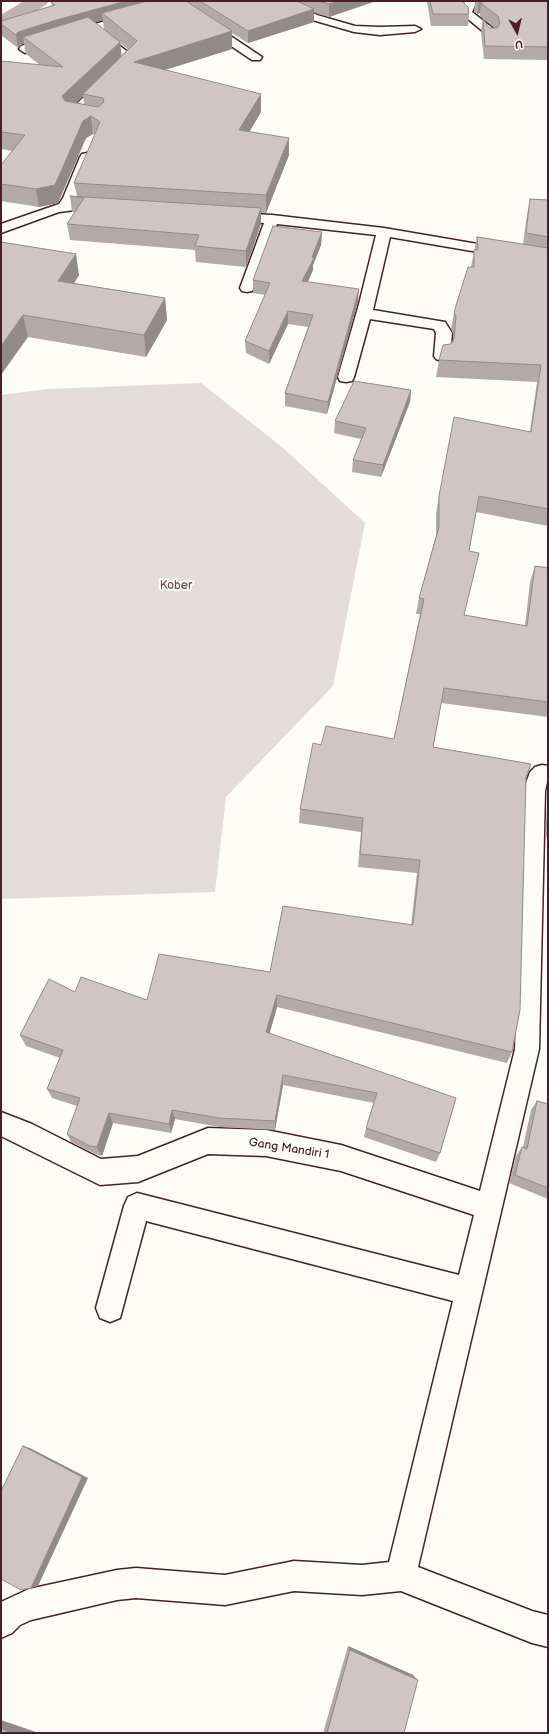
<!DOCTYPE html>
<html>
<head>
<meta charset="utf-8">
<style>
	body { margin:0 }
	#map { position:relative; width:549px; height:1734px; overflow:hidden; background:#fdfcf7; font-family:"Balsamiq Sans",sans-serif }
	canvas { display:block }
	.frame { position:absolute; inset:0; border:2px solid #4a1f2b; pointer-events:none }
	.north { position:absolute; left:497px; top:12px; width:40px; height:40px; -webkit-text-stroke:3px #fdfcf7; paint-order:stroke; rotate:172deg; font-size:11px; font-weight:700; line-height:16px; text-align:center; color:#4a1f2b }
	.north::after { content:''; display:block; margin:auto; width:14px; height:18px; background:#4a1f2b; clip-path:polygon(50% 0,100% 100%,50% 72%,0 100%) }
</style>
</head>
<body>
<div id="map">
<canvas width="549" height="1734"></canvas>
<div class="frame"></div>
<div class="north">U</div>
</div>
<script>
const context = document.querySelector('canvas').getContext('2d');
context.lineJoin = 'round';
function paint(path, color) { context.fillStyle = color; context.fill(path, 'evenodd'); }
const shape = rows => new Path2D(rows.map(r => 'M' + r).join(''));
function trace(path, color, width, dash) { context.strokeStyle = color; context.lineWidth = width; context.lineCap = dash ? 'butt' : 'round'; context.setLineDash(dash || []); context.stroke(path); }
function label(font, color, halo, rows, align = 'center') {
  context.font = font + ' "Balsamiq Sans",sans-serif'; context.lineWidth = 4; context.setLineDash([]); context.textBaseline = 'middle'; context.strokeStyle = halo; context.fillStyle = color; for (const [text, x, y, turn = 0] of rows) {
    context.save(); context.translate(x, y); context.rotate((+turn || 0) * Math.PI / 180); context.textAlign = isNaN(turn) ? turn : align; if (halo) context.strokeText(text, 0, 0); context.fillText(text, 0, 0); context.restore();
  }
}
paint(shape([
	[201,383,282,447,365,523,333,686,226,797,215,892,1,899,1,395,47,389]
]), '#e3dcda');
paint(shape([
	[24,1,49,1,46,5,8,28,1,30,1,15,24,1]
]), '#c0b1b1');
const street = shape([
	[178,1,197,1,195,3,99,30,137,59,81,112,90,114,91,117,90,120,85,121,72,118,66,114,124,59,94,35,92,33,93,31,25,53,19,49,21,46,55,35,178,1],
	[275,1,290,1,317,15,355,26,380,27,415,26,421,29,415,32,380,35,354,32,309,19,275,1],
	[465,1,477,1,472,12,495,30,497,37,495,39,487,39,485,33,462,14,460,12,465,1],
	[207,22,211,23,262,57,260,60,252,60,203,27,201,25,203,23,207,22],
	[87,153,92,154,94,157,75,202,105,205,107,208,105,211,75,210,59,212,1,233,1,224,59,204,63,198,80,157,82,154,87,153],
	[232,213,272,215,384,228,548,256,548,264,390,237,373,310,445,322,452,333,450,356,448,359,442,361,436,359,434,356,436,333,434,329,370,319,354,377,352,381,346,382,340,381,338,377,359,304,376,235,277,224,254,288,252,291,247,292,242,291,240,288,264,223,227,220,225,217,227,214,232,213],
	[542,765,548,766,548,782,547,782,545,791,539,1049,418,1567,532,1611,548,1615,548,1647,532,1643,401,1591,362,1595,294,1591,225,1605,136,1598,117,1600,31,1620,20,1625,12,1633,1,1638,1,1602,29,1589,117,1570,136,1568,225,1575,294,1561,362,1565,389,1562,453,1301,146,1221,120,1318,110,1322,100,1318,96,1308,124,1206,128,1197,137,1193,459,1275,474,1215,341,1171,266,1156,208,1154,138,1182,100,1185,1,1136,1,1112,32,1124,101,1159,138,1156,208,1128,266,1130,341,1145,480,1191,515,1049,523,791,530,772,535,767,542,765]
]);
trace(street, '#4a1f2b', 3);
paint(street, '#fdfcf7');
paint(shape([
	[189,1,376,1,329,17,318,14,314,12,314,22,248,43,232,33,232,49,165,70,261,94,261,112,249,132,289,155,266,213,261,213,261,224,246,267,196,262,195,250,70,240,67,224,75,212,72,212,70,196,77,196,74,183,95,135,93,134,86,138,58,203,39,207,1,201,1,165,12,151,1,149,1,61,40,65,26,54,24,43,21,45,18,48,1,35,1,21,52,6,51,2,189,3],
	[103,20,104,30,95,22],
	[120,43,128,49,121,56],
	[83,96,84,104,76,103],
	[427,1,464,1,463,2,469,14,468,26,431,26],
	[475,1,548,1,548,60,484,59,481,32,483,19,489,28,495,28,480,16,480,13,477,14,474,12],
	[530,199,548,200,548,526,476,512,469,551,475,569,464,615,525,626,530,582,535,566,548,568,548,717,441,703,433,747,526,778,512,1052,507,1063,277,1007,269,1034,456,1098,440,1153,436,1162,364,1137,366,1128,374,1103,283,1085,275,1130,220,1127,175,1119,171,1133,113,1123,102,1156,95,1154,71,1142,67,1134,77,1106,52,1098,47,1089,60,1058,26,1046,20,1035,75,992,147,1000,270,972,411,925,417,873,358,867,361,832,299,823,300,809,321,745,394,739,420,614,416,614,419,598,436,536,436,513,439,496,530,431,537,382,436,377,439,360,453,341,453,333,451,329,454,312,471,267,477,237,523,244,527,215],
	[322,232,321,245,313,265,313,270,308,282,358,301,327,414,285,406,285,393,308,327,288,324,269,364,246,353,245,341,265,295,253,293,253,280],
	[1,242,79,275,74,283,165,298,167,320,146,357,28,337],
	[411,390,410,402,381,477,352,472,353,460,361,439,334,433,335,421],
	[548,788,548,834,545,841],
	[537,1101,548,1104,548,1199,509,1183,516,1156,522,1147,523,1147,531,1110],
	[348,1646,413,1675,404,1733,323,1733]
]), '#b3a9a9');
paint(shape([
	[126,1,172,1,102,13,103,20,55,34,23,37,24,43,21,45,18,48,16,35,18,32,53,21],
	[340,1,376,1,329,17,329,4],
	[481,1,480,13,477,14,479,2],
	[314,9,314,22,248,43,248,31],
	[232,31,232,49,136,79,134,62],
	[120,42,122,59,83,94,83,96,65,114,62,96],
	[261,94,261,112,240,148,239,130],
	[91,116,93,134,86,138,58,203,39,207,36,189,83,121],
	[289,138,289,155,266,213,266,195],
	[261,208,261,224,246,267,246,251],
	[322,232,321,245,313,265,313,270,302,294,302,281],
	[76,254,79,275,62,303,58,281],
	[359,289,358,301,327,414,328,402],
	[165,298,167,320,146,357,144,335],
	[288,311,288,324,269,364,269,351],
	[23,315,28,337,1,375,1,346],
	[411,390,410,402,381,477,383,465],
	[277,995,277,1007,267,1043,266,1032],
	[283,1075,283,1085,275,1130,275,1121],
	[172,1110,175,1119,171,1133,169,1124],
	[109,1113,113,1123,102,1156,97,1147],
	[23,1446,30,1448,88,1478,38,1586,31,1588],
	[348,1646,413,1675,418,1680,350,1650],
	[1,1720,36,1732,36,1733,11,1733,1,1729]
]), '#928a89');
const building = shape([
	[54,1,126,1,53,21,18,32,16,35,1,24,1,21,55,5,51,2,54,1],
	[147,1,186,1,232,31,134,62,261,94,239,130,289,138,266,195,74,183,100,122,91,116,83,121,55,185,36,189,1,184,1,165,25,135,1,132,1,61,63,67,23,37,88,17,120,42,62,96,65,101,98,107,104,102,103,98,83,94,137,41,102,13,147,1],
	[200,1,297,1,314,9,248,31,200,1],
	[318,1,340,1,329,4,318,1],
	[430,1,462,1,468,7,469,14,433,14,430,1],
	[481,1,548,1,548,47,485,46,483,19,489,28,497,28,500,24,498,16,482,4,481,1],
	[70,196,261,208,246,251,195,246,199,235,67,224,84,198,70,196],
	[530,199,548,200,548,237,526,233,530,199],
	[273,226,322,232,312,257,314,258,302,281,359,289,328,402,285,393,313,315,288,311,269,351,245,341,270,283,253,280,273,226],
	[477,237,548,248,548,509,479,496,469,551,479,553,464,615,527,626,535,566,548,568,548,702,444,688,433,747,531,764,526,777,520,1010,512,1052,277,995,266,1032,456,1098,440,1153,366,1128,377,1093,283,1075,275,1121,219,1118,172,1110,169,1124,109,1113,97,1147,90,1146,67,1134,80,1098,47,1089,63,1050,20,1035,49,979,75,992,81,977,147,1000,159,954,270,972,283,906,413,925,420,860,360,854,363,818,300,809,313,743,321,745,326,726,394,739,424,599,419,598,439,527,439,496,454,417,531,432,541,365,439,360,443,345,451,344,454,339,456,316,454,312,468,267,474,267,474,250,478,250,477,237],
	[1,242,76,254,58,281,165,298,144,335,23,315,1,346,1,242],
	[354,381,411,390,383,465,353,460,366,428,335,421,354,381],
	[537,1101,548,1104,548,1188,515,1175,522,1147,527,1149,537,1101],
	[23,1446,82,1477,31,1588,21,1590,1,1579,1,1491,23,1446],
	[350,1650,418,1680,404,1733,327,1733,350,1650],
	[1,1729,11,1733,1,1733,1,1729]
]);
paint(building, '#d0c5c4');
trace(building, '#928a89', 1);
label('12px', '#704e57', '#fdfcf7', [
	["Kober",176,586]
]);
label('12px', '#4a1f2b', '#fdfcf7', [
	["Gang Mandiri 1",289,1149,9]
]);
</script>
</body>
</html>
